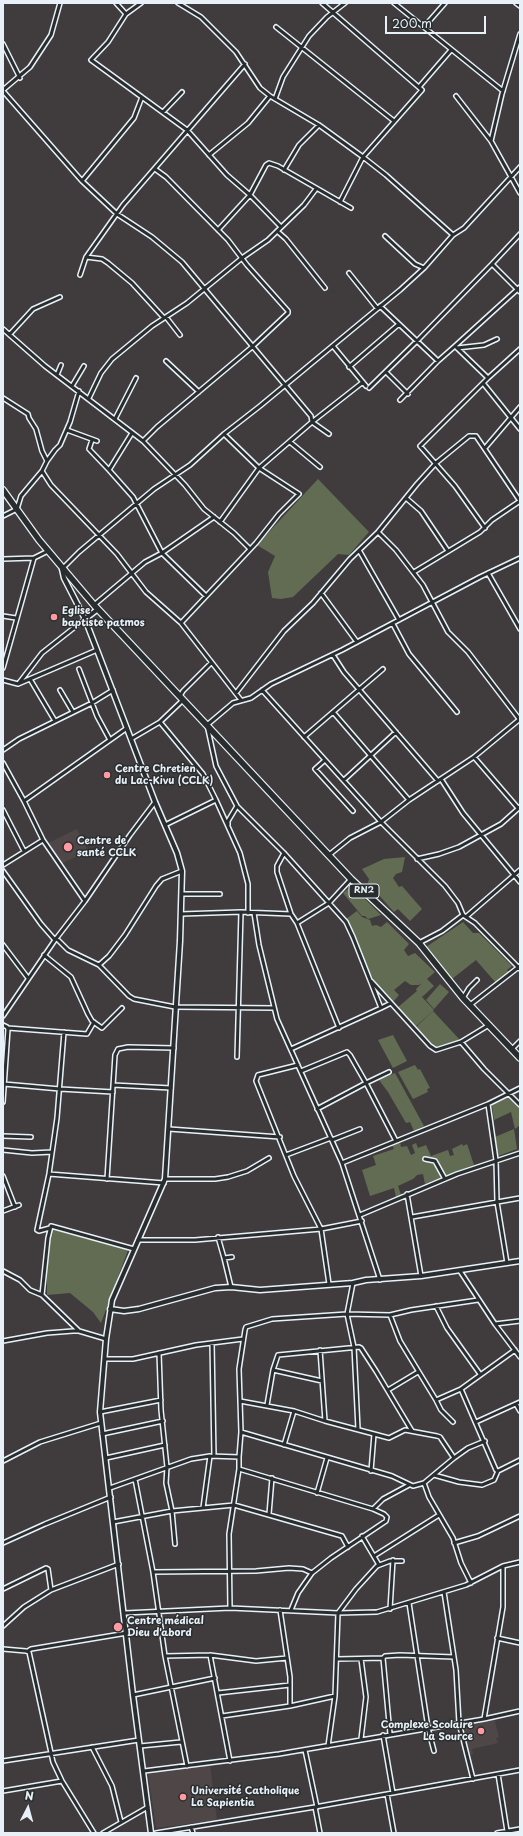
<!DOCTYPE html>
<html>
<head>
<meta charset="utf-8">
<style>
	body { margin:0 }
	#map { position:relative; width:523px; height:1836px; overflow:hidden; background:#403c3d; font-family:"Playpen Sans",sans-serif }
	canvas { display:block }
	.frame { position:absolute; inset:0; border:4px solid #e8f1f8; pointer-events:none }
	.north { position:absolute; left:8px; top:1788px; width:40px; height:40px; -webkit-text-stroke:3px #2a2d2e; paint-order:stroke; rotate:6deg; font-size:11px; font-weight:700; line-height:16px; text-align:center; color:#e8f1f8 }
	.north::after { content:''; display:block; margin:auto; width:14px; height:18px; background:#e8f1f8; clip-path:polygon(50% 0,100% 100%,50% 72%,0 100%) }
	.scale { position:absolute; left:385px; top:16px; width:101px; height:18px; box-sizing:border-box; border:2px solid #e8f1f8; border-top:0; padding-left:5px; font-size:12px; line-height:14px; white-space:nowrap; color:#e8f1f8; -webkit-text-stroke:3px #2a2d2e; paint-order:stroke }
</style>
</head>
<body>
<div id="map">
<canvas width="523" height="1836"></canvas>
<div class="frame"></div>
<div class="north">N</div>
<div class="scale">200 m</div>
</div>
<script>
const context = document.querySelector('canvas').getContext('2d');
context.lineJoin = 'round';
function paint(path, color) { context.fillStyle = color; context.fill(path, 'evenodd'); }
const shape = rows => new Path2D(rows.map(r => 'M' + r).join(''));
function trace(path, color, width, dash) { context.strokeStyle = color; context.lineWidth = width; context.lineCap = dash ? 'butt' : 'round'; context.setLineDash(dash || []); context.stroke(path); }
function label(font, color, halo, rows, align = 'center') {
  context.font = font + ' "Playpen Sans",sans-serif'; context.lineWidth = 3; context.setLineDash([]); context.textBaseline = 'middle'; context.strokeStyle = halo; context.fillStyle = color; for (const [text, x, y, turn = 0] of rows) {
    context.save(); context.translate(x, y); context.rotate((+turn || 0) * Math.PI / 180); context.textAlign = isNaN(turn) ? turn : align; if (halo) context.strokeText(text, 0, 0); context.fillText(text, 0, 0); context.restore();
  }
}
paint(shape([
	[77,829,88,851,61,864,48,843],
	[494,1718,499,1737,496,1738,498,1743,472,1749,473,1754,469,1755,463,1725],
	[210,1765,217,1820,156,1828,148,1773]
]), '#4f4747');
paint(shape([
	[318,479,369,532,349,555,338,554,293,597,281,599,272,598,268,572,275,556,257,545],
	[405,857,402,872,396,874,393,878,399,887,402,886,422,909,410,921,398,909,394,912,368,883,369,879,362,869,384,859],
	[352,886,381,915,368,919,365,916,362,916,343,893],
	[357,911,362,917,370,920,372,926,376,925,381,927,387,922,409,944,404,950,408,956,415,953,435,972,427,979,434,986,422,997,434,1010,415,1027,397,1008,417,991,416,989,422,983,419,985,411,985,405,981,394,990,399,995,393,1002,379,987,367,969,354,934,346,919],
	[463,922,473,933,479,933,512,966,507,970,509,972,496,983,476,960,452,979,423,949],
	[440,984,449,992,434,1009,426,1000],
	[433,1011,461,1041,436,1048,416,1027],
	[393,1035,407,1061,393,1068,378,1040],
	[415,1065,418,1070,420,1069,430,1088,427,1089,428,1092,413,1099,398,1072],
	[395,1073,424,1126,414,1131,410,1122,406,1123,388,1092,379,1080],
	[510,1096,520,1108,520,1125,515,1129,511,1112,494,1120,492,1105],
	[514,1129,517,1149,498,1156,495,1137],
	[400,1142,401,1147,407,1146,411,1155,415,1153,412,1145,416,1143,418,1148,426,1145,431,1156,448,1150,450,1156,454,1155,452,1149,462,1144,463,1146,467,1144,474,1165,425,1184,423,1174,417,1175,413,1179,398,1186,401,1195,396,1197,394,1188,370,1196,362,1170,376,1165,373,1156,394,1149,392,1145],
	[51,1229,128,1250,101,1323,93,1312,70,1293,47,1295,47,1268]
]), '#626c53');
const minor = shape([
	[116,3,126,14],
	[141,3,126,14,108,42,91,60,187,130,227,175,250,195,281,227],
	[178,3,201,17,236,52,260,88,270,96,319,125,363,157,386,175,453,235],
	[322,3,422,90,363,157,340,202],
	[394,3,503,91],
	[516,3,520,6],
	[276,27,394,121],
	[424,27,445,3],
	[520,34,502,94,491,141,520,193],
	[3,44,20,78],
	[419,87,451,50],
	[3,90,30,67,51,35,60,3],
	[3,91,82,181,117,214,152,237,182,262,311,416,312,422,259,468,299,494,279,514,256,543,181,623,241,700],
	[456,96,491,141],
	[275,99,283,77,309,36,327,17,345,3],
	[163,112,182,92],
	[209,155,248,123,270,96],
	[284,170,299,145,319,125],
	[82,181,134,118,142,97],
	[218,230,250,195,266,165,269,163,278,166,351,208],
	[277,231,286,239,325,288],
	[520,234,492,264,520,292],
	[385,236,415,264,424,268],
	[86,257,102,259,108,263,132,283,164,318],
	[349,273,377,308],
	[80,275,86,257,123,205,245,64],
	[380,306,438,361,455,346,488,378],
	[166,317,180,335],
	[3,329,45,366,143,441,185,485,204,509,234,533,250,549],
	[10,334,33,309,60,297],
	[333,346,366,386],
	[455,346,520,287],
	[457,348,484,345,497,339],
	[166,361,199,392],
	[349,367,399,324],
	[386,372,408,394],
	[57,375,61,365],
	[483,383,520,429],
	[72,386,84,366],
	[369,388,417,341,492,264],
	[3,398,28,414,29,418,36,429,42,451,47,461,42,471,21,496,17,509,3,516],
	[89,398,101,373,112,359,152,326,187,303,242,258,268,240,304,205,316,189],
	[400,400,438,361],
	[115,419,136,378],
	[67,430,97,441],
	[132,433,109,470,133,497,162,553,206,596],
	[329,434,312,422,363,382],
	[92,440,89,449,109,470],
	[143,441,157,427,252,347,288,313,288,311,247,265,228,240,166,177,155,169],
	[290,442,320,467],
	[485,448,520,407],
	[47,461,55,450,60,445,70,422,79,391],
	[42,471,51,485,117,554,146,592,181,623],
	[406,498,421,511,448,551],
	[220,522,259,468,224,434],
	[485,528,455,486,420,446,488,378,520,349],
	[378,532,396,550,423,585,448,632,468,652,520,720],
	[359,550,399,620],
	[3,559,34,558],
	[62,569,79,552,154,489,190,465,224,434,260,406,400,290,424,268,453,235,464,228,520,167],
	[414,572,480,532,492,520,520,501],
	[488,573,520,629],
	[321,593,357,642],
	[94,605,145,562,162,553,214,517],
	[3,616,16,618],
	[393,624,409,654,457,712],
	[333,655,344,672,438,781],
	[3,668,34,558,48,551],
	[79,669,97,716,110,740],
	[30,679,55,721],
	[3,680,18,684,97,650],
	[19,683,42,653,85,619],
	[60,690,73,712],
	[262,690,381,822,445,886,458,903,463,915,475,923,520,969],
	[236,693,284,631,313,603,350,559,378,532,417,484,436,463,469,436,476,436,520,501],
	[180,696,183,691,211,663],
	[333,712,409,800],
	[160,722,203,774,216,800],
	[304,737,383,669],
	[131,739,160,722,183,700],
	[3,750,19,739,92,703,113,690],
	[474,757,518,808],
	[325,760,315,769,353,811],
	[3,763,24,801,43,840,85,901],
	[441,779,463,813,520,882],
	[344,780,396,732],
	[24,801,127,728],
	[3,810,24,851],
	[165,825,216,800,240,853,248,884,248,913],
	[228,825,228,821,237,806],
	[284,853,277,866,277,872,291,914,297,923,339,1028],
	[329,855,350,838,381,822,409,800,474,757,520,719],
	[417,859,439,854,459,847,501,824,520,807],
	[3,865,43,840],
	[3,871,41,924,55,940],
	[182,894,220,894],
	[254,913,259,945,277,1019,342,1163,380,1280],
	[181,914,241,912,291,914],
	[467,916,520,870],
	[297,923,329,903,351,879],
	[56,938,68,950,99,965,129,996,134,999,175,1007,274,1008],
	[419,943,442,931,463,915],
	[3,945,28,978],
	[44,955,71,977,88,1014,92,1021,102,1028,122,1008],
	[99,965,109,956,125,935,156,886,162,879,182,871],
	[371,981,430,1046,436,1050,461,1042,489,1025],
	[463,998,469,988,477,980],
	[470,1005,520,966],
	[381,1008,391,1003],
	[3,1016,55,940,85,901,130,835,155,802],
	[3,1025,7,1027,8,1029,3,1102],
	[8,1028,87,1034,94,1022],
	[64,1032,57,1118,49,1174,164,1183],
	[461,1042,484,1069,520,1105],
	[291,1049,381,1008,353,937,346,922,284,853,237,806,216,766,207,725,233,703,251,698,271,684,342,650,480,577,520,558],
	[512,1049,520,1041],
	[237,1057,241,912],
	[298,1065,258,1075,256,1081,294,1176,321,1229,329,1284],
	[301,1071,347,1052,350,1055,366,1083,389,1072],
	[4,1084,60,1089,113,1092],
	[113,1085,171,1088],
	[488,1104,496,1160,497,1202,507,1263],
	[317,1109,366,1083,396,1141],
	[169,1129,280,1137],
	[3,1136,31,1137],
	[332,1140,360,1129],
	[3,1150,32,1153,52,1152],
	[286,1155,331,1138],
	[425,1159,435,1161,445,1179],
	[342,1163,488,1104,520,1088],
	[49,1174,37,1230,39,1231,50,1228],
	[3,1176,15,1207],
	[107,1179,115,1055,118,1049,128,1047,174,1048],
	[165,1179,215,1179,228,1177,247,1171,269,1158],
	[407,1194,421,1276],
	[3,1211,19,1205],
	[360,1215,457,1174,520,1153],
	[412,1217,520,1198],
	[218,1237,224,1258],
	[138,1240,195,1240,321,1229,362,1221],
	[3,1271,20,1280,30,1290,42,1295,79,1331],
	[460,1271,495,1324,520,1357],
	[353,1283,347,1314,354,1347,358,1429],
	[231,1287,224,1258,232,1257],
	[42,1295,48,1238,51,1226,134,1249],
	[436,1306,447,1328,480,1374],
	[390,1315,400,1341,436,1400,461,1389,515,1350],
	[495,1324,520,1321],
	[3,1341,47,1333,73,1331,79,1331,106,1339],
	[212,1343,214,1456],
	[320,1350,325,1421,389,1438,405,1430,437,1436,440,1437,454,1458],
	[159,1353,161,1410,167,1467,166,1483,172,1511,175,1544],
	[105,1359,133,1359,196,1345,243,1339],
	[273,1370,322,1381],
	[461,1389,496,1470,498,1471,520,1460],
	[388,1390,418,1372],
	[436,1400,441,1410,453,1422],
	[240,1401,294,1411,325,1421],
	[516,1404,520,1411],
	[267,1405,273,1370,278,1355,359,1347,361,1348,376,1371,412,1431],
	[100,1412,161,1400],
	[476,1422,520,1402],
	[241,1432,392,1476,413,1486,424,1483,429,1497,453,1538,461,1563,471,1583],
	[102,1434,163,1421],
	[284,1445,294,1411],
	[239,1457,241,1432,239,1369,245,1330,246,1327,272,1319,347,1314,390,1315,411,1310,478,1300],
	[106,1458,165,1445],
	[3,1461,40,1442,101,1423],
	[371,1471,374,1434],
	[434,1475,459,1482,482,1485,494,1480,498,1471],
	[135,1479,153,1572],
	[424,1483,454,1458,468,1448,485,1441],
	[110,1488,191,1459,210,1456,239,1457,239,1469,373,1509,384,1514,387,1517,386,1521,331,1558,312,1573,298,1593,291,1610],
	[317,1493,327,1458],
	[203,1508,210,1456],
	[373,1509,383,1499,409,1485],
	[269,1514,272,1478],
	[113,1522,172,1511,234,1505,342,1536,348,1547],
	[362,1536,379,1565],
	[3,1543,45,1524,111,1497],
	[454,1543,478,1536,520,1516],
	[374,1556,439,1515],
	[3,1589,46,1568,48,1569,51,1590],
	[444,1592,456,1670,459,1723,473,1779],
	[409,1603,428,1728,434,1751],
	[230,1608,229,1534,239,1469],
	[390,1609,393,1560],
	[280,1610,290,1677,290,1706],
	[125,1613,230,1608,338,1613,377,1612,466,1585,503,1566,520,1562],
	[3,1626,24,1607,51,1590,119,1564],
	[497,1638,520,1643],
	[3,1649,26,1651,29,1652,53,1762,62,1781,94,1833],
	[28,1651,31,1649,127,1633],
	[210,1655,256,1661,287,1658],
	[165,1656,210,1655,230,1761],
	[383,1658,385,1656,400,1655,454,1657],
	[337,1659,383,1658,390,1734],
	[218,1693,290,1685],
	[133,1695,215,1678],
	[222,1716,290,1706,335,1696],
	[484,1719,503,1607,503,1566],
	[383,1735,393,1793],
	[361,1739,366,1697,361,1659],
	[140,1746,181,1742],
	[328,1746,335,1696,338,1613,356,1589,377,1566,390,1561,402,1561],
	[92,1747,112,1786,121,1822],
	[305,1750,317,1807],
	[3,1761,139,1740],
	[187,1766,165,1656,153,1572,256,1571,289,1568,303,1569,312,1573],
	[144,1771,279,1754,484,1719,520,1711],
	[498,1774,507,1831],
	[3,1791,62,1781],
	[387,1794,394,1833],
	[315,1807,320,1833],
	[191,1827,193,1833],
	[103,1833,148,1807],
	[156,1833,315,1807,520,1770],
	[497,1833,520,1829]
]);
const tertiary = shape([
	[62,569,64,578,85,619,97,650,155,802,177,853,182,871,180,941,165,1179,112,1300,106,1339,100,1412,133,1695,151,1833],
	[85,619,98,609],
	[110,1309,124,1311,139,1309,215,1288,231,1287,260,1290,353,1283,366,1280,421,1276,520,1261]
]);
const trunk = shape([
	[3,490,39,540,94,605,351,879,419,943,463,998,520,1058]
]);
trace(minor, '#e8f1f8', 6);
trace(tertiary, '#e8f1f8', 7);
trace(trunk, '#e8f1f8', 8);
trace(minor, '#2a2d2e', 3);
trace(tertiary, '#2a2d2e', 4);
trace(trunk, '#2a2d2e', 5.5);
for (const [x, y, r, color] of [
	[54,617,4,"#ff9aa2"],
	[107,775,4,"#ff9aa2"],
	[68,847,5,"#ff9aa2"],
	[118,1627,5,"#ff9aa2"],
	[481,1731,4,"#ff9aa2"],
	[183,1797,4,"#ff9aa2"]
]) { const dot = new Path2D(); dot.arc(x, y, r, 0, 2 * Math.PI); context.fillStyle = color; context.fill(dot); trace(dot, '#2a2d2e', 1.5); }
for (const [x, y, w] of [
	[364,891,30]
]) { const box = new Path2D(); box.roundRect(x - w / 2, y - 7, w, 14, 3); context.fillStyle = '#2a2d2e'; context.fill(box); trace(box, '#e8f1f8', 1); }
label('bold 9px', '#e8f1f8', null, [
	["RN2",364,891]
]);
label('bold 10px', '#e8f1f8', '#2a2d2e', [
	["Eglise",62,611],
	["baptiste patmos",62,623],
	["Centre Chretien",115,769],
	["du Lac-Kivu (CCLK)",115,781],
	["Centre de",77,841],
	["santé CCLK",77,853],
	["Centre médical",127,1621],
	["Dieu d'abord",127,1633],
	["Complexe Scolaire",473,1725,"right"],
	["La Source",473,1737,"right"],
	["Université Catholique",191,1791],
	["La Sapientia",191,1803]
], 'left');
</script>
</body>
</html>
